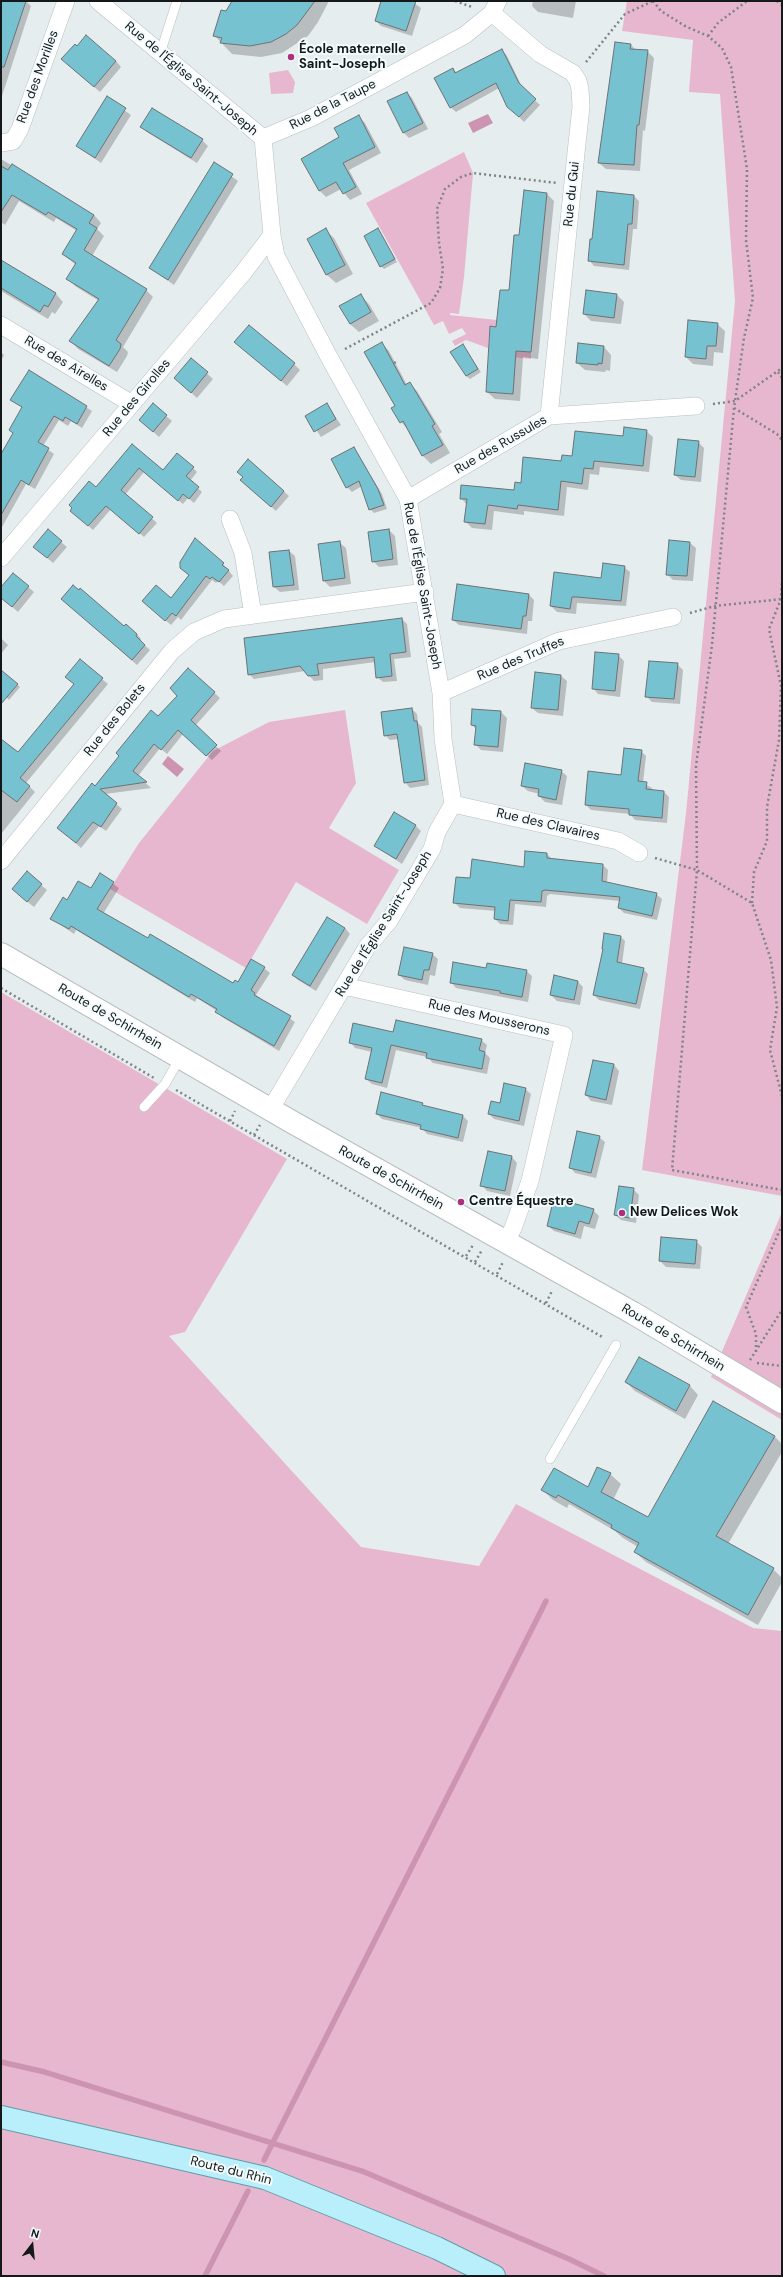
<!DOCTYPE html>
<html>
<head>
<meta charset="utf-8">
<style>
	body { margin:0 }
	#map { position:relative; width:783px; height:2277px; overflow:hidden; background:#e6edef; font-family:"DM Sans",sans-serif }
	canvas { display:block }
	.frame { position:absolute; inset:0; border:2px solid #151818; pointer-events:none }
	.north { position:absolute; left:12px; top:2225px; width:40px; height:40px; -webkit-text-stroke:3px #f3fbfc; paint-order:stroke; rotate:16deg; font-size:11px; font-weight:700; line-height:16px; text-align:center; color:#151818 }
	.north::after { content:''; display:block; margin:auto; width:14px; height:18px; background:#151818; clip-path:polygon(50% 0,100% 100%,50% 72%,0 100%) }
</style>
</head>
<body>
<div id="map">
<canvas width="783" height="2277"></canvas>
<div class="frame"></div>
<div class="north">N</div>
</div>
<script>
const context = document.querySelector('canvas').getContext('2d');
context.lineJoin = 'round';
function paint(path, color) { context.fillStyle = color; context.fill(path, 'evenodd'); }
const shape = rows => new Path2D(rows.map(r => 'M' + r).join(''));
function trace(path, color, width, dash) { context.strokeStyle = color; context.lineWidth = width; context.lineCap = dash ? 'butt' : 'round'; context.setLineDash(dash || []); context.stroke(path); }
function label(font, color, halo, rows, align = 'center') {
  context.font = font + ' "DM Sans",sans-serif'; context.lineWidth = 4; context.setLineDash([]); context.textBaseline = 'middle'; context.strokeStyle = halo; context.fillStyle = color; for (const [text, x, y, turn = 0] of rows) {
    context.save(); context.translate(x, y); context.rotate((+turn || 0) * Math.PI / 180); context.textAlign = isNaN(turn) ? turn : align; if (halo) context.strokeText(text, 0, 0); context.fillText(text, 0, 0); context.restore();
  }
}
paint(shape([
	[627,1,782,1,782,1196,642,1170,686,813,735,301,720,94,689,92,693,40,622,31],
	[288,70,295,82,293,93,271,94,269,73],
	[464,152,473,173,464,277,459,314,450,313,450,315,497,320,496,327,490,326,488,348,466,340,455,346,452,341,466,334,462,328,449,334,443,321,434,325,366,203],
	[497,349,531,352,531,359,502,356],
	[345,710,356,783,329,828,399,870,367,924,296,882,246,968,110,889,139,843,213,751,269,722],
	[1,992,287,1159,185,1332,169,1336,361,1547,479,1566,516,1504,753,1628,782,1631,782,2276,1,2276],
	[782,1212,782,1420,711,1377]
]), '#e7b7cf');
paint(shape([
	[488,114,493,123,473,133,468,123],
	[168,756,184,769,177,777,162,764]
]), '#cd94b1');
paint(shape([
	[3,1,26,1,31,6,1,99,1,9],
	[233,1,329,1,318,22,308,36,282,53,261,57,232,54,214,35],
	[382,1,411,1,421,8,412,36,381,26,376,21],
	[533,1,576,1,573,18,538,12,532,6],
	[631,45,636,50,647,51,654,58,645,131,643,130,640,171,606,169,599,163],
	[77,47,116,61,121,67,100,92,68,65],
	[502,50,507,56,523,89,540,105,524,122,508,106,499,88,456,112,450,107,453,69,457,73],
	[407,93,412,98,428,129,409,138,404,133,389,102],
	[107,98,131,115,101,163,77,146],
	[152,109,202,140,208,146,197,163,147,132,141,127],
	[358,116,365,123,381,153,349,170,362,194,350,200,341,189,326,197,320,191,302,159,340,138],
	[1,159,94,215,101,223,97,229,104,236,92,256,146,290,153,297,123,347,128,352,127,356,117,372,78,349,71,341,99,301,75,286,68,278,76,265,63,254,77,231,56,218,54,222,19,201,5,225,1,222],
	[215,164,238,181,174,285,150,268],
	[525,191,547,194,554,201,538,359,523,357,520,401,495,399,487,392,497,328,510,291,520,237],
	[598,192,634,196,639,201,637,229,633,229,629,270,594,266,589,260,593,240],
	[378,229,397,262,384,269,381,266],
	[325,230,334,238,353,274,336,283,327,275,308,239],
	[4,263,56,294,63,302,55,314,52,312,48,319,1,291,1,268],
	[616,294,624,302,621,324,591,321,584,314],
	[360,295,369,304,379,321,359,332,350,324],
	[717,324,725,331,723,353,714,352,713,366,693,364,686,357],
	[235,342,294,364,300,370,287,386],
	[382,343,389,351,407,385,410,384,417,391,442,432,439,434,450,453,431,464,423,456,409,430,401,422],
	[462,345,481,372,470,379,466,376],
	[604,347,611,355,610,371,606,370,605,372,585,370,577,363],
	[1,352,4,355,1,361],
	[191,359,213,379,197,398,175,378],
	[29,371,92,411,82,428,71,421,68,426,59,420,43,446,54,454,35,489,26,484,2,527,1,456,14,434,10,430,23,408,11,400],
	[327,405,341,425,321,437,307,416],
	[166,416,172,421,159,437,140,420],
	[646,431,653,437,649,472,600,467,599,475,590,474,588,490,567,487,564,516,524,511,524,515,494,511,492,530,472,528,465,521,467,505,461,498,515,491,521,484,573,457,624,437],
	[698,442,704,448,701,482,681,480,675,475],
	[132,445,163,471,193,468,197,472,190,481,202,492,194,503,188,498,183,504,144,472,125,495,157,523,144,537,111,509,93,530,76,515],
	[354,448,382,494,387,509,374,513,370,509,362,486,352,492,347,487],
	[248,460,289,496,276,511,246,485,244,477],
	[389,530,395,536,398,565,379,567,373,561],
	[61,542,67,547,53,563,40,552],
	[340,543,346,548,351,584,330,587,324,581],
	[690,543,696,548,693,581,673,580,667,574],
	[289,551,295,556,299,590,280,592,274,587,270,553],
	[223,564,233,576,224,586,218,581,216,583,212,580,181,620,178,617,171,625,148,606,171,599,190,576,181,567],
	[624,567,630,572,626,606,577,603,576,614,557,612,551,606],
	[13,574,34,592,18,612,1,597,1,589],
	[529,595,534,600,532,621,528,621,527,634,459,625,453,620],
	[68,604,137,634,141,639,140,641,150,650,137,665],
	[402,619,407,624,411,657,394,659,397,681,383,682,377,677,375,662,323,669,323,680,314,681,305,671,254,679,249,674],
	[1,638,8,645,1,654],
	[618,655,624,661,620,697,598,694,593,688],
	[80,661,108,684,26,783,35,792,1,834,1,767,18,753,74,684,72,682],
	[677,664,683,670,680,704,652,702,646,696],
	[188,669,220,698,195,726,221,751,212,760,183,734,167,754,160,748,138,776,151,788,105,794,122,809,106,831,99,826,81,848,64,833,95,787,178,696],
	[1,671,20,687,9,700,3,694,1,697],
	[561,676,567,681,563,716,538,713,532,708],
	[412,709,417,714,418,723,422,727,429,785,410,788,405,782,399,739,390,740,385,735],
	[501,712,507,718,503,752,481,750,475,744,477,730,472,725],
	[641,751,646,756,643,783,652,788,651,791,664,792,669,797,667,823,635,820,630,814,591,810,586,805,622,776],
	[561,771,567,776,562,805,545,802,539,796,540,794,528,791,522,786],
	[415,825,421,831,402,864,375,846],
	[547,854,552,859,603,865,608,870,607,883,656,894,662,899,657,920,624,913,619,908,620,901,550,894,547,896,546,907,515,904,513,925,500,924,495,919,496,911,460,908,454,902,471,880,524,868],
	[100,874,119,888,103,914,148,940,233,985,264,968,270,973,256,995,295,1022,279,1051,222,1017,217,1011,197,998,195,1002,76,930,74,934,52,919,67,901,91,889],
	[41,885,47,890,34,907,19,895],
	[345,928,350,934,316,991,298,980,293,975],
	[621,937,625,941,622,964,643,969,648,974,640,1009,599,1000,594,995],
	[432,954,438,959,435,976,430,975,428,985,405,980,399,975],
	[487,969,526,971,532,976,528,1002,456,988,451,982],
	[578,982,583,987,580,1005,557,1001,551,995],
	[394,1033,481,1040,487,1045,485,1053,490,1058,487,1074,433,1063,427,1057,396,1050,387,1088,372,1084,366,1079,372,1052,355,1048,350,1042],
	[614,1065,619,1071,612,1105,591,1101,586,1095],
	[525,1089,531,1094,524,1126,494,1119,489,1114,501,1104],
	[422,1104,426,1107,463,1116,468,1121,463,1142,427,1134,422,1128,382,1119,377,1114],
	[599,1137,605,1142,596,1178,575,1173,570,1167],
	[512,1157,517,1163,510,1196,487,1191,482,1185],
	[633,1189,639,1195,636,1223,621,1220,615,1215],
	[593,1210,599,1216,595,1229,584,1226,581,1239,554,1231,548,1226],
	[696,1241,702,1247,700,1269,666,1267,660,1261],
	[640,1358,690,1386,698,1395,685,1419,635,1391,626,1382],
	[774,1436,782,1444,782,1452,728,1544,773,1569,782,1578,782,1582,758,1625,646,1562,635,1552,638,1547,623,1538,615,1531,569,1504,567,1508,553,1500,543,1490,588,1488,610,1474,621,1484,613,1500,648,1519]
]), '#0003');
trace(shape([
	[1,2062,45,2072,362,2171,569,2259,604,2276],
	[264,2160,546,1601],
	[205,2276,248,2191]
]), '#cd94b1', 5.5);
const building = shape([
	[1,1,26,1,4,67,1,67,1,1],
	[232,1,315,1,297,25,286,34,271,42,250,46,220,43,222,38,213,36,221,10,226,11,232,1],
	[381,1,416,1,406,31,375,21,381,1],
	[86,35,116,61,94,87,61,59,75,44,77,46,86,35],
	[615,42,631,44,630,49,648,50,639,125,637,125,634,165,598,163,615,42],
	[502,49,519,83,536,99,519,117,507,107,496,83,450,108,434,78,453,68,455,73,502,49],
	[407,92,423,123,403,133,387,101,407,92],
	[107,96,126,108,95,158,76,146,107,96],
	[152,108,203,139,191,158,140,127,152,108],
	[359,115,375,147,343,163,356,187,343,194,336,182,319,191,301,159,339,137,334,128,359,115],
	[214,162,233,174,168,280,149,268,214,162],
	[12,164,94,215,89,223,97,228,84,250,147,289,116,340,121,344,120,349,109,366,69,341,99,299,66,279,76,263,62,254,77,229,48,212,46,215,12,195,1,212,1,166,8,170,12,164],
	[524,190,547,193,531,352,516,351,513,394,486,392,490,326,496,327,500,290,509,290,514,235,519,235,524,190],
	[597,191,634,195,632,224,628,224,624,265,588,261,590,239,592,239,597,191],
	[326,228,345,265,326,275,307,239,326,228],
	[378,228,395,259,380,267,364,236,378,228],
	[1,260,56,293,48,307,44,305,40,312,1,288,1,260],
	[586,290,617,294,614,318,583,314,586,290],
	[361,294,371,312,350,324,339,306,361,294],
	[688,320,718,323,716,346,707,346,706,359,685,357,688,320],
	[249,325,295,363,281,381,234,342,249,325],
	[382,342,405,385,410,382,435,424,432,426,443,445,422,456,403,421,400,423,391,408,395,406,364,352,382,342],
	[578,343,604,346,602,364,598,363,598,365,576,363,578,343],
	[463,344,478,369,466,376,450,352,463,344],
	[191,358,208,372,191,393,174,378,191,358],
	[29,370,87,406,77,424,65,417,63,421,54,416,38,442,49,448,29,485,21,480,1,515,1,454,13,433,9,430,22,407,10,400,29,370],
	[153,403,167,415,153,432,139,420,153,403],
	[327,403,336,419,314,432,305,416,327,403],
	[624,427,647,430,643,466,594,461,593,469,584,468,582,484,561,481,558,510,518,505,517,509,488,505,485,524,464,522,467,499,460,499,461,485,514,490,515,482,521,483,523,457,561,461,562,455,572,456,575,431,623,436,624,427],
	[678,439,699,441,695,477,674,475,678,439],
	[132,444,163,470,177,453,194,467,186,476,199,487,189,499,183,494,178,501,139,468,121,490,153,517,139,534,106,506,88,526,70,511,72,508,69,505,89,481,96,487,132,444],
	[354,447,378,489,384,505,369,510,359,481,346,488,331,459,354,447],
	[248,459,284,491,271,507,240,480,243,477,237,472,248,459],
	[48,529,62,541,47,558,33,547,48,529],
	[389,529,393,559,372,562,368,532,389,529],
	[195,538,224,563,222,565,229,570,219,582,212,577,210,579,206,576,176,616,172,613,165,621,142,601,156,585,171,598,189,575,180,568,180,562,195,538],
	[669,540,690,542,687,576,666,575,669,540],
	[340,541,345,578,323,581,318,544,340,541],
	[289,550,294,585,273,587,269,552,289,550],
	[603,563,625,566,621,601,577,597,572,597,570,609,550,606,554,572,601,578,603,563],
	[13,573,29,586,12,607,1,598,1,587,13,573],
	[457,584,529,594,526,616,523,616,521,629,452,620,457,584],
	[73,585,79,590,80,588,124,626,126,624,137,634,136,636,145,645,132,660,61,599,73,585],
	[402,618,406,652,390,654,392,676,376,678,374,657,317,664,319,675,308,676,300,666,248,675,244,638,402,618],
	[595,652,619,654,615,691,592,689,595,652],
	[80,659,103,678,20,778,30,786,17,802,1,790,1,739,18,752,74,684,65,677,80,659],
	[649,661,678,663,674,699,645,697,649,661],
	[188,668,215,692,191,720,217,745,206,756,178,730,161,750,154,744,133,771,147,782,100,789,117,803,101,827,93,822,76,843,57,828,92,783,95,786,119,756,116,753,151,710,158,716,177,696,170,688,188,668],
	[1,670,18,684,1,704,1,670],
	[535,672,561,675,558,710,531,708,535,672],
	[412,708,414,721,417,721,425,780,404,783,397,734,384,736,381,712,412,708],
	[472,709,501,711,498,747,474,745,476,726,471,725,472,709],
	[624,748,642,750,638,781,647,782,646,789,664,791,662,818,629,815,629,809,585,805,588,771,621,775,624,748],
	[525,763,562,770,556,800,538,796,539,789,521,786,525,763],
	[394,812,416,825,396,859,374,846,394,812],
	[525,851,547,853,547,858,603,864,602,881,657,893,652,916,618,908,620,897,545,890,542,891,541,902,510,900,508,921,494,919,495,907,453,903,456,877,470,878,472,859,524,867,525,851],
	[27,871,42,884,27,902,12,889,27,871],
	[100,873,114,882,97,909,148,938,150,934,233,983,235,980,238,982,251,959,265,967,251,990,255,993,254,995,291,1016,274,1046,215,1012,217,1009,191,994,189,997,71,926,69,929,50,919,63,897,67,900,78,881,91,888,100,873],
	[327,917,345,928,310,986,292,975,327,917],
	[604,933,621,936,617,962,644,968,636,1004,593,995,603,949,602,949,604,933],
	[404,947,433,953,429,970,424,970,422,980,398,975,404,947],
	[453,962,486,968,487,963,527,970,522,997,500,993,500,991,450,983,453,962],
	[554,975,578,981,574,1000,550,995,554,975],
	[396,1020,482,1039,479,1050,485,1052,482,1069,426,1058,427,1053,391,1045,382,1083,365,1079,372,1048,349,1043,353,1023,393,1032,396,1020],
	[593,1060,614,1064,606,1100,585,1095,593,1060],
	[504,1083,526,1088,519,1121,488,1114,491,1101,500,1103,504,1083],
	[381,1092,423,1103,422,1105,463,1115,458,1138,420,1129,421,1125,376,1114,381,1092],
	[577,1131,600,1136,591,1173,569,1168,577,1131],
	[488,1151,512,1156,505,1191,480,1186,488,1151],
	[619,1186,634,1188,630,1218,614,1215,619,1186],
	[554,1198,594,1209,589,1224,579,1221,575,1234,547,1226,554,1198],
	[661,1237,697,1240,695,1264,659,1261,661,1237],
	[639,1357,690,1385,676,1411,625,1382,639,1357],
	[713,1401,775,1436,716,1536,774,1568,748,1615,634,1552,639,1543,611,1528,612,1525,558,1495,556,1498,541,1490,554,1468,588,1487,597,1467,611,1473,601,1492,648,1517,713,1401]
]);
paint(building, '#77c2d1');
trace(building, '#6c7274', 1);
const service = shape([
	[160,54,177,1],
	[144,1107,165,1084,180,1058],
	[550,1459,616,1345]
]);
const minor = shape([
	[98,1,263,138,272,235,276,256,329,357,408,499,441,693,443,739,453,804,437,832,432,849,389,921,367,947,270,1110],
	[492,13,540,54,573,73,578,81,580,89,581,107,576,153,549,416],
	[263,138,311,118,465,35,492,13,498,1],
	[1,143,13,141,20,129,66,1],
	[1,325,132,404],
	[408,499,549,416,696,406],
	[230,519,243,553,253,615],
	[1,558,243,273,272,235],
	[441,693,559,641,673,617],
	[453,804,618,841,639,853],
	[1,861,172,651,194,632,224,619,425,592],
	[344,986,564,1035,530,1181,513,1228,506,1242]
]);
const tertiary = shape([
	[1,954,292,1122,633,1313,782,1402]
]);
const primary = shape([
	[1,2117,265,2178,437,2248,494,2276]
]);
trace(service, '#b8bfc0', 10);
trace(minor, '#b8bfc0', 18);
trace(tertiary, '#b8bfc0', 24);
trace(primary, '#609da8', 24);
trace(shape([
	[455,1,472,7],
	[653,1,661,11,685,26,708,36,722,48,731,67,747,169,746,240,753,298,744,338,734,408,712,645,696,766,697,870,752,903,771,960,777,1007,770,1050,782,1096],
	[777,1,782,5],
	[708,36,718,23,747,1],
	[586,62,625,14,653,1],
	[345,349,431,303,440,288,443,269,439,243,437,209,445,189,461,177,473,173,557,183],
	[394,363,396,362],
	[778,372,782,378],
	[713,404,735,401,782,368],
	[734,408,777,434,782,440],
	[690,613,715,606,782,599],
	[655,858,697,870,672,1170,782,1190],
	[752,903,754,872,767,841,767,807,779,740,781,686,769,629,781,599,782,582],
	[1,988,154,1078],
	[176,1090,604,1338],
	[230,1121,235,1111],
	[254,1135,260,1125],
	[466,1256,473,1245],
	[475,1262,482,1250],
	[497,1274,503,1262],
	[546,1303,552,1291],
	[756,1352,756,1334,746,1307,782,1225],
	[750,1360,782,1310],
	[757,1363,782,1366]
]), '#7f8485', 2.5, [2, 3]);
trace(service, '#fff', 9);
trace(minor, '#fff', 17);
trace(tertiary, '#fff', 22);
trace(primary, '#b8effa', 22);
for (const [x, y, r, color] of [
	[291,57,4,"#ae2f7d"],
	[461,1202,4,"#ae2f7d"],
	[622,1213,4,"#ae2f7d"]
]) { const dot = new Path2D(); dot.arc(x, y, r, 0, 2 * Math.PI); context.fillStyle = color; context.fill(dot); trace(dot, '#f3fbfc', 1.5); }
label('bold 13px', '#151818', '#f3fbfc', [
	["École maternelle",299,50],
	["Saint-Joseph",299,65],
	["Centre Équestre",469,1202],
	["New Delices Wok",630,1213]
], 'left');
label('13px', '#151818', '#f3fbfc', [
	["Rue des Morilles",38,77,-70],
	["Rue de l'Église Saint-Joseph",191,79,40],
	["Rue de la Taupe",333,105,-27],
	["Rue du Gui",572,194,-84],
	["Rue des Airelles",66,364,31],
	["Rue des Girolles",137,398,-50],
	["Rue des Russules",501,445,-30],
	["Rue de l'Église Saint-Joseph",422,586,80],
	["Rue des Truffes",521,659,-23],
	["Rue des Bolets",115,720,-51],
	["Rue des Clavaires",548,825,13],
	["Rue de l'Église Saint-Joseph",384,924,-58],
	["Route de Schirrhein",110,1017,30],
	["Rue des Mousserons",489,1018,13],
	["Route de Schirrhein",391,1178,29],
	["Route de Schirrhein",673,1338,31],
	["Route du Rhin",231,2171,14]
]);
</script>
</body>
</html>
